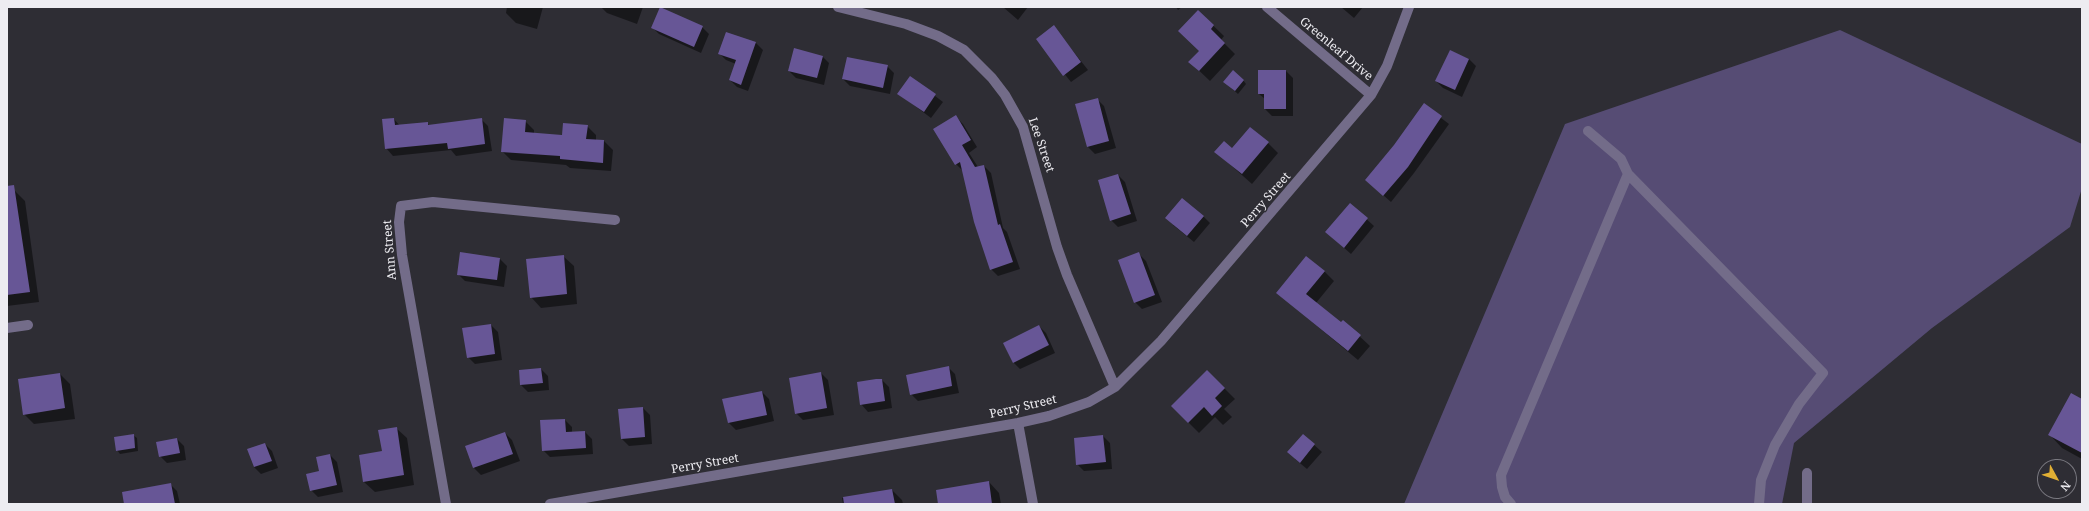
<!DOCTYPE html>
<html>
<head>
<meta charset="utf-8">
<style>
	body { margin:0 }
	#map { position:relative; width:2089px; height:511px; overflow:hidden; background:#2e2d34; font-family:"Noto Serif",serif }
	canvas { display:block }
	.frame { position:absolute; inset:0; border:8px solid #edecf1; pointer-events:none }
	.north { position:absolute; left:2037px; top:459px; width:40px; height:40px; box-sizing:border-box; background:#2e2d34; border:1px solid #7a7980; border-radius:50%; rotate:130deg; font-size:11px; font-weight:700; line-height:16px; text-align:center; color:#edecf1 }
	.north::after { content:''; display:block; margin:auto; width:14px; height:18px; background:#e1af34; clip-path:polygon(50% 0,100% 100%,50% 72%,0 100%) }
</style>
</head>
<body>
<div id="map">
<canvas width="2089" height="511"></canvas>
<div class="frame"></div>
<div class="north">N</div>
</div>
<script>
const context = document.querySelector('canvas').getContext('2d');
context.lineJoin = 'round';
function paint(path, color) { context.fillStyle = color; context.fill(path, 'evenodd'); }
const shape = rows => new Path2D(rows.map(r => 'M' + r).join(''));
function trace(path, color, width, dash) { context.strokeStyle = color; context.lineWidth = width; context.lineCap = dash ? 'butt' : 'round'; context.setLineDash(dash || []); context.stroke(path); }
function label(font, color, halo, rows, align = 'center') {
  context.font = font + ' "Noto Serif",serif'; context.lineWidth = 3; context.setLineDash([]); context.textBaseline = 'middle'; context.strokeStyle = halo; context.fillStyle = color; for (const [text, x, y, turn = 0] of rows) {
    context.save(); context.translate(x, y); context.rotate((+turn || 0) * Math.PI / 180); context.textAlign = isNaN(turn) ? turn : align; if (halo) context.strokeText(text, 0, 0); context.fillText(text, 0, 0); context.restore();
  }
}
paint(shape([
	[1840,30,2082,144,2082,188,2070,227,1932,328,1794,443,1782,504,1404,504,1565,124]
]), '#564c74');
paint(shape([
	[507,7,543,7,537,29,516,23,506,13],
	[601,7,643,7,637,24,607,13],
	[1003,7,1028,7,1018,20],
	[1176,7,1182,7,1178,10],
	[1341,7,1363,7,1354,18],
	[1198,11,1224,36,1221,40,1235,54,1210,81,1190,62,1200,51],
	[652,27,702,27,709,34,701,53,659,34],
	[1054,27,1088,70,1071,82,1037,40],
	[756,43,763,50,748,91,737,87,730,80,736,64,726,60,719,53],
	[1450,51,1469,59,1476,66,1462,97,1443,88,1436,81],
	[822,56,829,63,824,85,796,78,789,71],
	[887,66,894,73,890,94,850,86,843,79],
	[1286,71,1293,78,1293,116,1272,116,1265,109,1265,99,1259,94],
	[910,77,943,102,931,118,899,94],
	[1243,80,1246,84,1238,94,1228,85],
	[1097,99,1104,106,1116,148,1095,154,1088,147],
	[1424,105,1449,124,1414,173,1391,202,1366,180,1395,145],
	[956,117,963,124,977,147,969,153,978,167,984,166,991,173,1003,228,1007,232,1020,269,998,276,991,269,963,171,956,164],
	[394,119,400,126,427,123,430,126,481,119,488,126,492,151,456,156,451,150,393,156,386,148],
	[525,121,534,130,534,134,563,136,587,126,596,135,596,140,604,141,613,150,611,171,570,168,566,165,511,160,502,151],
	[1268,143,1278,153,1252,184,1216,152],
	[1118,175,1125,182,1137,221,1118,227,1111,220],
	[15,191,25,201,39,302,7,306,7,192],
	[1350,204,1374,226,1351,254,1334,239],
	[1203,216,1210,223,1194,242,1173,225],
	[1139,254,1146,261,1162,302,1142,309,1135,302],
	[563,256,574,266,577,304,541,308,531,297],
	[500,259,507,266,504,287,465,281,458,274],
	[1324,271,1334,281,1316,303,1341,323,1343,321,1370,346,1358,360,1277,293],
	[491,325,498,332,502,360,475,364,468,357],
	[1039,326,1046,333,1055,353,1020,369,1013,362],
	[948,367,955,374,959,393,918,401,911,394],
	[541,369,548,376,549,390,528,392,521,385],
	[1207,371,1235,399,1224,409,1232,417,1223,425,1215,417,1199,433,1172,406],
	[821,373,828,380,834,415,803,420,796,413],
	[60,374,70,384,75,419,34,424,24,414],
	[882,380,889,387,892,408,868,412,861,404],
	[762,392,769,399,774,421,736,430,729,423],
	[2082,400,2082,459,2062,448,2049,434],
	[643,408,650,415,652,444,629,446,622,439,619,410],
	[565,420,572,427,572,433,585,432,592,439,593,454,550,457,543,450],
	[396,428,407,438,414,485,375,492,364,482],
	[505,433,512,440,520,461,481,475,474,468],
	[133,435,137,438,138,451,120,454,117,450],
	[1303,435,1322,452,1307,469,1295,459],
	[1103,436,1110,443,1112,469,1084,471,1077,464],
	[177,439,184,446,186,460,167,463,160,456],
	[265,444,272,451,278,468,261,474,254,467],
	[330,455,337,462,343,492,318,497,311,490],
	[989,482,999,493,1001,504,939,504],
	[170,484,177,491,180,504,125,504],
	[892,490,902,500,903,504,843,504,842,498]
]), '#0007');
paint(shape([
	[660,7,703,26,694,47,651,28],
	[1198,10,1214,25,1211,29,1225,43,1199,71,1188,62,1199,51,1178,31],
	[1054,25,1081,62,1063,76,1036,39],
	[726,32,756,42,741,85,729,80,736,60,718,54],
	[794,48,823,56,817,78,788,71],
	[1450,50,1469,59,1455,90,1435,81],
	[847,57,888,65,883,88,842,79],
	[1233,70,1244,80,1235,91,1223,82],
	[1258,70,1286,70,1286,109,1264,109,1264,94,1258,94],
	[910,76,936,94,924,112,897,94],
	[1098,98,1109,141,1087,147,1075,104],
	[1424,103,1442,116,1408,167,1383,196,1365,180,1394,145],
	[956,115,971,140,962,145,975,167,984,165,998,225,1000,224,1013,262,990,270,974,222,960,162,955,165,933,129],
	[394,118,395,125,428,122,428,125,482,118,485,144,448,149,447,143,385,149,382,119],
	[504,118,526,120,525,132,562,135,563,123,588,125,586,139,604,140,603,163,560,159,560,156,501,152],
	[1250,127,1269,142,1242,174,1214,152,1224,141,1232,148],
	[1118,174,1131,214,1110,221,1098,180],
	[14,185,30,292,7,295,7,186],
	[1182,198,1204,216,1187,236,1165,218],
	[1350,203,1368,218,1344,248,1325,232],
	[460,252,500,258,497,280,457,275],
	[1139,252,1155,295,1134,303,1118,260],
	[564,255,567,294,530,298,526,259],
	[1306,256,1325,271,1306,294,1341,322,1343,320,1361,335,1348,351,1276,293],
	[491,324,495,354,467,358,462,328],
	[1039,325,1049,345,1013,363,1003,343],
	[949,366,952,386,910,395,906,375],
	[541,368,543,383,520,385,519,370],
	[1207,370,1225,388,1215,398,1222,406,1212,416,1204,407,1188,423,1171,406],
	[821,372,827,408,795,414,789,378],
	[60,373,65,408,23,415,18,379],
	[876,379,882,379,885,401,860,405,857,382],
	[762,391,767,415,728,423,722,399],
	[2071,393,2082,399,2082,453,2048,435],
	[643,407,645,437,621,439,618,409],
	[565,419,566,432,585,431,586,448,542,451,540,420],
	[397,427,404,475,363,482,359,455,382,451,378,430],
	[505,432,513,454,473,468,465,446],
	[134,434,135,448,116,451,114,437],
	[1303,434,1315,444,1300,463,1287,452],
	[1103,435,1106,462,1076,465,1074,438],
	[177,438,180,453,159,457,156,442],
	[265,443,272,461,254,467,247,449],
	[330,454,337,485,310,491,306,474,319,471,316,457],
	[989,481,992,504,938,504,936,490],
	[171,483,175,504,124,504,122,492],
	[892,489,895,504,844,504,843,497]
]), '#675696');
trace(shape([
	[838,7,906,24,938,36,964,50,992,78,1005,95,1023,127,1057,247,1067,275,1115,387],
	[1267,7,1371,95],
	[1588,131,1621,159,1628,174,1823,373,1799,404,1775,445,1761,480,1759,504],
	[7,328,28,325],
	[1018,423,1033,504],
	[446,504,402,255,399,222,401,206,433,202,615,220],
	[550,504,1018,423,1049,416,1089,402,1115,387,1161,341,1371,95,1387,66,1409,7],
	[1511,504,1505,497,1502,487,1501,475,1628,174],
	[1807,504,1807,473]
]), '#736c89', 10);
label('12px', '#edecf1', '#2e2d34', [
	["Greenleaf Drive",1336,49,40],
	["Lee Street",1041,145,71],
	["Perry Street",1266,200,-49],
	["Ann Street",390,250,-95],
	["Perry Street",1023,407,-13],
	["Perry Street",705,464,-10]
]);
</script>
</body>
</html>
